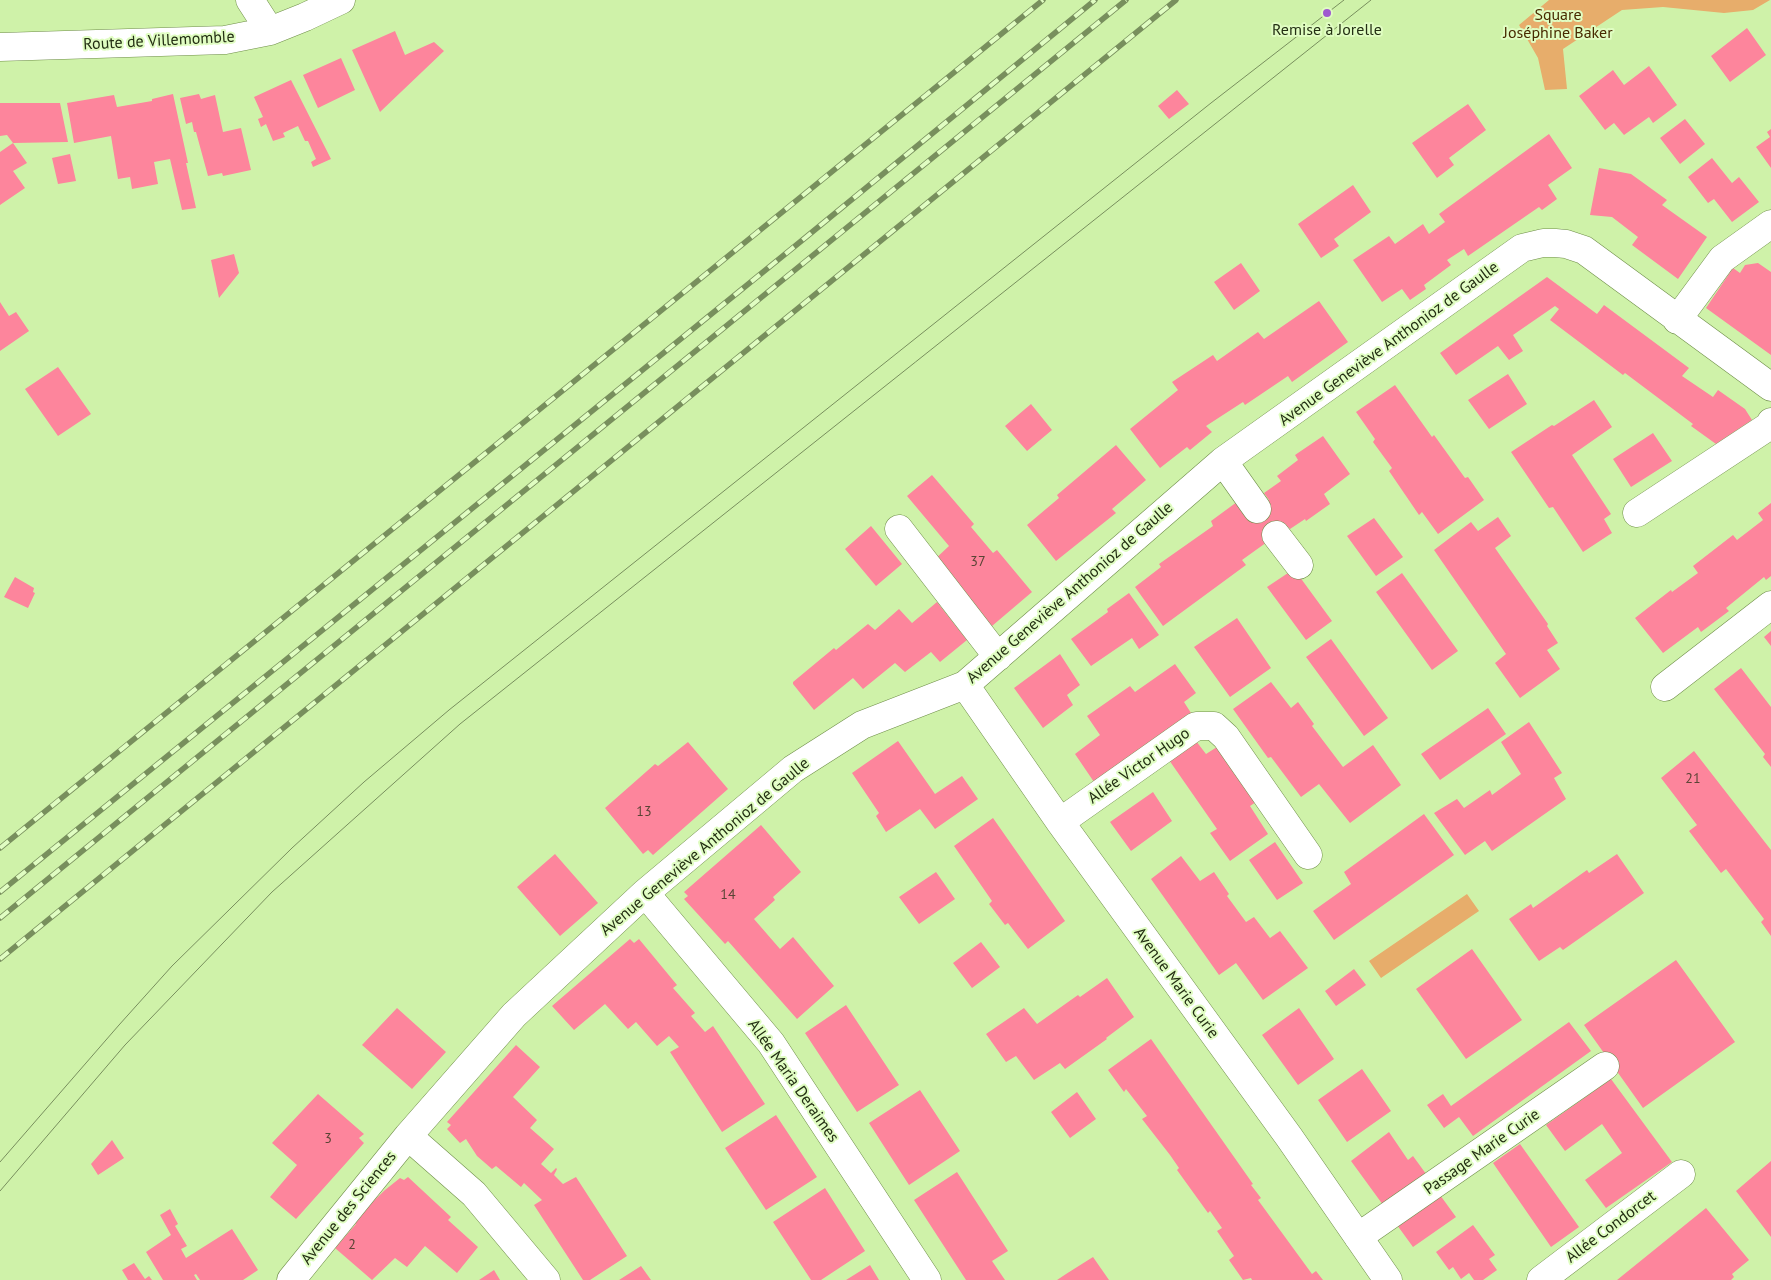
<!DOCTYPE html>
<html>
<head>
<meta charset="utf-8">
<style>
	body { margin:0 }
	canvas { display:block; background:#cff2a9 }
</style>
</head>
<body>
<canvas width="1771" height="1280"></canvas>
<script>
const context = document.querySelector('canvas').getContext('2d');
context.lineJoin = 'round';
function paint(path, color) { context.fillStyle = color; context.fill(path, 'evenodd'); }
const shape = rows => new Path2D(rows.map(r => 'M' + r).join(''));
function trace(path, color, width, dash) { context.strokeStyle = color; context.lineWidth = width; context.lineCap = dash ? 'butt' : 'round'; context.setLineDash(dash || []); context.stroke(path); }
function label(font, color, halo, rows, align = 'center') {
  context.font = font + ' "PT Sans",sans-serif'; context.lineWidth = 4; context.setLineDash([]); context.textBaseline = 'middle'; context.strokeStyle = halo; context.fillStyle = color; for (const [text, x, y, turn = 0] of rows) {
    context.save(); context.translate(x, y); context.rotate((+turn || 0) * Math.PI / 180); context.textAlign = isNaN(turn) ? turn : align; if (halo) context.strokeText(text, 0, 0); context.fillText(text, 0, 0); context.restore();
  }
}
paint(shape([
	[1549,0,1770,0,1753,10,1724,13,1663,7,1622,10,1563,49,1567,89,1545,90,1538,58,1519,25],
	[1467,894,1479,911,1381,978,1369,961]
]), '#e7ad6b');
paint(shape([
	[1747,28,1766,55,1730,82,1711,56],
	[395,31,405,55,434,42,444,51,380,112,352,50],
	[341,58,355,90,318,108,303,75],
	[1649,66,1677,105,1653,123,1649,117,1624,135,1614,123,1605,130,1579,96,1613,70,1624,85],
	[291,80,331,159,313,167,311,162,316,159,308,141,305,141,298,126,283,133,285,137,273,141,266,124,261,127,258,119,263,117,254,97],
	[1177,90,1189,104,1169,119,1158,106],
	[173,94,188,163,186,163,196,208,182,210,170,159,154,162,158,184,132,189,130,177,118,179,111,136,74,143,67,103,114,95,117,107,152,101,152,99],
	[199,94,201,99,215,95,223,132,241,128,251,170,223,176,222,173,208,176,196,132,194,132,192,122,186,124,180,98],
	[0,103,60,103,68,142,13,143,7,135,0,136],
	[1468,104,1486,130,1449,158,1454,165,1437,178,1412,143],
	[1685,119,1705,144,1680,164,1660,138],
	[1771,129,1771,168,1756,147,1770,137,1767,132],
	[1549,134,1572,168,1548,185,1557,199,1542,210,1539,207,1468,256,1464,249,1447,260,1451,265,1424,285,1426,289,1410,300,1402,289,1382,302,1353,260,1389,236,1395,244,1423,224,1429,234,1445,222,1439,214],
	[13,143,27,163,13,171,25,188,0,205,0,152],
	[70,154,76,181,58,184,52,158],
	[1712,158,1732,183,1739,177,1759,202,1732,222,1714,199,1708,203,1688,177],
	[1599,168,1631,174,1667,200,1662,205,1707,237,1678,279,1632,245,1638,237,1612,217,1590,215],
	[1353,185,1371,212,1334,239,1339,246,1321,258,1298,224],
	[234,254,239,273,219,298,211,260],
	[1241,263,1260,291,1234,310,1214,282],
	[1758,263,1771,272,1771,355,1706,308,1733,268,1740,273,1745,265],
	[1547,277,1597,314,1604,305,1689,368,1682,376,1713,397,1718,390,1745,409,1752,420,1716,444,1691,426,1693,424,1625,373,1623,375,1550,320,1559,309,1555,306,1513,335,1523,351,1509,360,1498,346,1456,375,1440,353],
	[1319,301,1348,342,1292,382,1288,376,1245,405,1243,402,1206,426,1212,432,1190,450,1187,447,1160,468,1130,429,1178,390,1172,382,1213,355,1217,361,1258,332,1264,339],
	[0,302,9,316,16,312,29,331,0,351],
	[58,367,91,414,58,436,25,389],
	[1508,374,1527,404,1489,429,1468,400],
	[1395,385,1432,437,1434,435,1465,478,1468,477,1484,500,1438,534,1422,512,1419,515,1389,471,1392,468,1373,442,1375,439,1356,412],
	[1594,400,1612,427,1572,455,1611,514,1604,519,1612,533,1583,552,1553,507,1549,508,1511,452,1552,425,1554,426],
	[1031,404,1052,430,1027,451,1005,426],
	[1653,433,1672,461,1631,487,1613,459],
	[1323,436,1350,474,1324,494,1330,504,1306,521,1305,519,1290,529,1288,527,1242,560,1246,565,1163,626,1135,587,1161,567,1159,564,1213,526,1211,521,1241,499,1251,514,1269,500,1264,493,1281,481,1277,476,1298,460,1295,455],
	[1116,445,1146,480,1112,509,1116,513,1056,561,1027,525,1059,498,1057,495],
	[932,475,974,524,971,527,993,553,997,550,1032,592,992,626,958,586,933,561,949,546,907,496],
	[1771,503,1771,576,1766,580,1764,577,1726,608,1729,611,1701,632,1698,627,1663,653,1635,618,1671,590,1672,592,1698,573,1693,566,1733,535,1737,540,1763,520,1758,513],
	[1498,517,1511,536,1495,548,1548,624,1547,626,1558,643,1547,650,1560,669,1520,698,1495,663,1506,654,1434,550,1471,522,1478,531],
	[1374,518,1403,557,1376,576,1347,536],
	[871,526,902,564,876,586,845,549],
	[1294,569,1332,621,1306,640,1267,587],
	[1402,573,1458,651,1432,670,1376,592],
	[15,577,34,588,33,592,35,593,28,608,4,597],
	[1129,593,1159,635,1139,649,1132,638,1091,666,1071,639,1108,612,1107,609],
	[937,602,967,640,940,662,931,652,905,672,895,663,863,689,853,678,814,710,793,684,793,682,834,648,836,650,868,624,875,630,899,609,912,623],
	[1237,618,1271,668,1230,697,1194,647],
	[1771,631,1771,646,1764,637],
	[1331,639,1388,718,1364,736,1306,657],
	[1060,654,1080,685,1067,695,1073,705,1043,728,1014,688],
	[1175,664,1196,693,1184,702,1191,713,1094,782,1075,754,1100,735,1087,716,1130,686,1135,692],
	[1741,668,1771,707,1771,767,1763,757,1765,754,1714,689],
	[1271,682,1291,708,1298,702,1314,724,1312,726,1343,767,1373,745,1401,785,1350,823,1319,784,1301,797,1271,757,1268,758,1233,709],
	[1488,708,1506,734,1440,780,1421,754],
	[1529,722,1562,773,1554,778,1566,799,1492,851,1485,841,1465,855,1434,813,1457,799,1464,808,1490,790,1492,795,1521,774,1501,742],
	[898,741,935,794,962,776,978,799,935,829,920,809,886,832,876,816,879,813,852,773],
	[1196,741,1206,754,1217,747,1256,802,1250,806,1268,834,1230,861,1210,833,1217,829,1169,760],
	[688,742,728,789,653,855,648,850,643,854,605,808,655,764,658,766],
	[1694,751,1771,850,1771,936,1761,922,1764,919,1726,869,1721,873,1689,831,1697,825,1661,778],
	[1153,792,1172,821,1131,851,1110,822],
	[1424,814,1454,855,1334,940,1313,911,1351,884,1344,872],
	[993,818,1065,921,1028,949,1008,923,1005,925,989,904,992,901,954,846],
	[761,825,801,872,773,897,775,900,754,919,780,949,793,937,834,986,797,1019,728,941,725,944,684,899,688,896,684,892],
	[1275,842,1303,883,1277,900,1249,860],
	[555,854,598,903,560,936,517,887],
	[1617,854,1644,893,1563,950,1560,947,1539,961,1509,919,1531,904,1533,908,1587,870,1589,873],
	[1181,856,1200,881,1214,872,1229,894,1227,896,1246,922,1254,917,1270,938,1280,931,1308,968,1263,1000,1236,963,1219,975,1151,879],
	[936,872,955,899,919,924,899,897],
	[630,939,634,943,639,939,677,985,673,988,695,1013,691,1016,705,1032,713,1026,765,1104,722,1132,670,1052,679,1047,669,1036,657,1046,636,1022,628,1029,605,1004,574,1030,552,1006],
	[981,942,1000,967,972,988,953,963],
	[1472,949,1522,1020,1466,1059,1416,989],
	[1676,960,1735,1042,1643,1108,1584,1025],
	[1354,969,1366,985,1336,1006,1325,991],
	[1107,978,1134,1017,1106,1038,1107,1039,1065,1069,1060,1063,1034,1080,1016,1056,1006,1062,986,1034,1024,1008,1037,1024,1078,995,1080,997],
	[846,1005,899,1085,857,1112,805,1033],
	[397,1008,446,1052,412,1089,362,1045],
	[1299,1008,1334,1059,1298,1085,1262,1035],
	[1569,1022,1591,1051,1473,1136,1459,1117,1444,1128,1427,1105,1443,1094,1451,1106],
	[1151,1039,1253,1184,1251,1185,1261,1198,1258,1200,1312,1274,1316,1271,1323,1280,1252,1280,1251,1278,1243,1280,1229,1260,1234,1256,1217,1231,1222,1228,1210,1211,1208,1213,1177,1170,1179,1168,1170,1155,1142,1119,1147,1116,1126,1089,1124,1092,1108,1070],
	[516,1045,540,1067,513,1097,537,1120,530,1128,554,1149,541,1164,551,1173,556,1168,557,1169,554,1175,563,1184,576,1177,627,1256,590,1280,583,1280,534,1205,542,1200,524,1183,521,1187,496,1166,492,1169,477,1156,466,1139,460,1143,447,1129,451,1125,447,1122],
	[1362,1069,1391,1111,1347,1142,1318,1100],
	[1611,1079,1672,1162,1606,1208,1585,1180,1622,1153,1602,1124,1565,1151,1546,1125],
	[920,1090,960,1151,909,1185,869,1123],
	[1077,1092,1096,1119,1070,1138,1051,1112],
	[318,1094,364,1134,359,1138,364,1143,296,1219,270,1197,297,1165,272,1143],
	[776,1115,817,1177,766,1210,725,1148],
	[1389,1132,1408,1160,1413,1156,1429,1178,1386,1209,1351,1161],
	[112,1140,124,1158,98,1175,91,1164],
	[1520,1144,1579,1227,1551,1247,1493,1163],
	[1771,1161,1771,1237,1736,1191],
	[957,1172,1008,1251,992,1261,1005,1280,966,1280,914,1200],
	[408,1177,451,1217,448,1220,478,1247,457,1273,425,1246,407,1267,395,1258,372,1280,335,1248,356,1224,353,1221,385,1190,400,1178,404,1180],
	[825,1188,865,1251,821,1280,811,1280,773,1222],
	[1440,1195,1456,1217,1413,1247,1397,1225],
	[1706,1208,1749,1260,1732,1274,1734,1277,1731,1280,1617,1280],
	[170,1209,178,1224,175,1226,187,1246,181,1249,186,1258,232,1229,258,1270,243,1280,200,1280,196,1274,194,1275,197,1280,163,1280,146,1252,171,1235,160,1215],
	[1473,1225,1495,1255,1489,1259,1497,1270,1483,1280,1474,1280,1469,1273,1461,1279,1453,1267,1449,1270,1436,1252],
	[1093,1257,1109,1280,1057,1280,1066,1274],
	[134,1263,145,1279,149,1276,152,1280,128,1280,122,1270],
	[870,1265,879,1280,846,1280],
	[641,1266,651,1280,619,1280],
	[494,1270,500,1280,479,1280]
]), '#fd859c');
const minor = shape([
	[250,0,270,31],
	[0,47,225,40,270,31,305,17,341,0],
	[1677,320,1722,259,1771,224],
	[1223,461,1257,509],
	[1637,513,1769,426,1771,422],
	[899,529,998,657],
	[1276,535,1299,565],
	[965,685,1060,822,1289,1137,1388,1280],
	[1665,687,1771,605],
	[1060,822,1196,726,1214,726,1226,737,1308,855],
	[645,893,771,1043,927,1280],
	[408,1136,474,1194,546,1280],
	[1358,1237,1605,1066],
	[291,1280,408,1136,514,1015,645,893,793,769,862,725,965,685,1223,461,1522,248,1543,243,1555,243,1566,244,1584,250,1771,387],
	[1541,1280,1681,1174]
]);
trace(minor, '#6f8e49', 29);
trace(minor, '#fff', 28);
trace(shape([
	[0,1162,119,1025,172,966,292,848,364,782,449,710,1211,103,1344,0],
	[0,1191,125,1045,272,892,460,724,1371,0]
]), '#788f5d', 1);
const rail = shape([
	[0,848,1043,0],
	[0,892,800,242,1095,0],
	[0,918,1126,0],
	[0,959,1176,0]
]);
trace(rail, '#788f5d', 5.5);
trace(rail, '#e0fdc2', 4, [11]);
for (const [x, y, r, color] of [
	[1327,13,5,"#9f5acf"]
]) { const dot = new Path2D(); dot.arc(x, y, r, 0, 2 * Math.PI); context.fillStyle = color; context.fill(dot); trace(dot, '#e0fdc2', 2); }
label('14px', '#5a4435', null, [
	["37",978,562],
	["21",1693,779],
	["13",644,812],
	["14",728,895],
	["3",328,1139],
	["2",352,1245]
]);
label('16px', '#482a00', '#e0fdc2', [
	["Square",1558,15],
	["Joséphine Baker",1558,33]
]);
label('16px', '#232f13', '#e0fdc2', [
	["Remise à Jorelle",1327,30]
]);
label('16px', '#232f13', '#e0fdc2', [
	["Route de Villemomble",159,41,-3],
	["Avenue Geneviève Anthonioz de Gaulle",1389,344,-36],
	["Avenue Geneviève Anthonioz de Gaulle",1070,593,-41],
	["Allée Victor Hugo",1139,766,-35],
	["Avenue Geneviève Anthonioz de Gaulle",705,847,-40],
	["Avenue Marie Curie",1176,983,54],
	["Allée Maria Deraimes",793,1081,55],
	["Passage Marie Curie",1482,1152,-35],
	["Avenue des Sciences",349,1208,-51],
	["Allée Condorcet",1611,1227,-37]
]);
</script>
</body>
</html>
